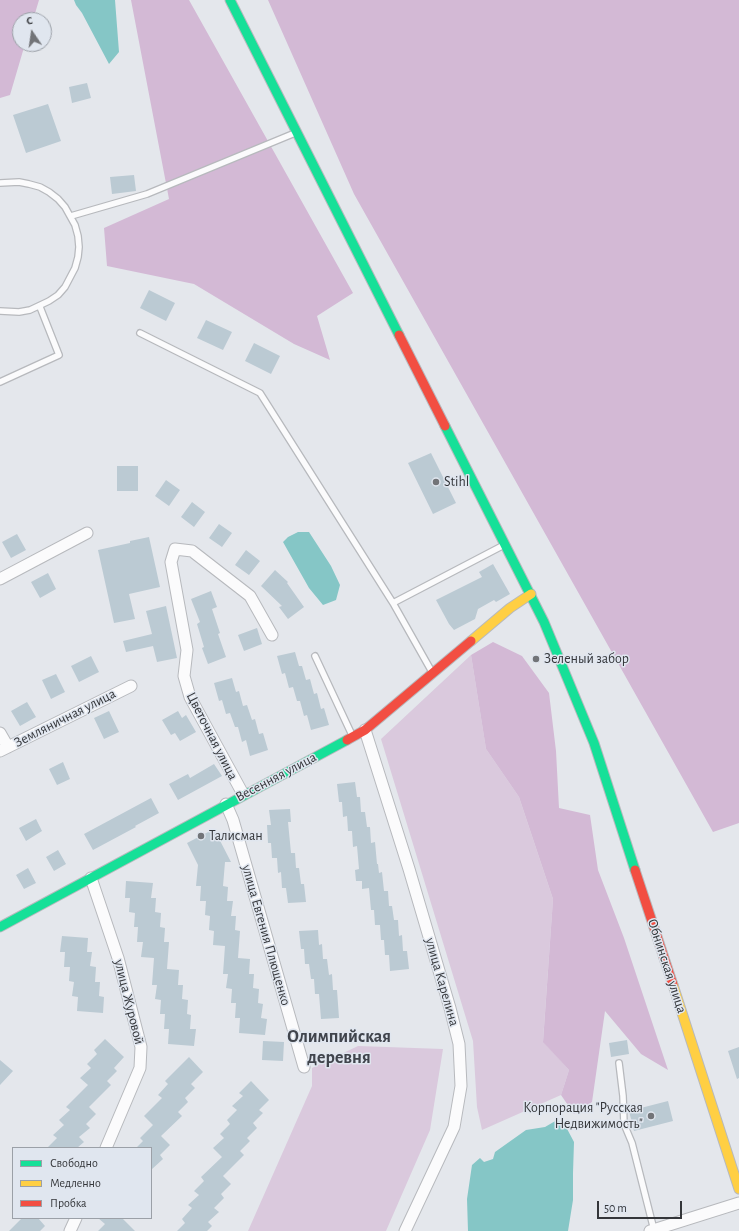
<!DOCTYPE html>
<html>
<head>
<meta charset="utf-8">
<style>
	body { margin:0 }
	#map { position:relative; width:739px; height:1231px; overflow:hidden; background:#e4e7ec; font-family:"Alegreya Sans",sans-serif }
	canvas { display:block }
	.legend { position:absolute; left:12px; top:1147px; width:140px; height:72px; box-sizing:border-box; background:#e0e6ef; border:1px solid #9ba0a7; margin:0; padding:5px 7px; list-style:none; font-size:12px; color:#34363a }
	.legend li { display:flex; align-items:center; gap:8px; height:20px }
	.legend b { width:20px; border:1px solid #9ba0a7 }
	.north { position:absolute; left:12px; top:12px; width:40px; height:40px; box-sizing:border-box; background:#e0e6ef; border:1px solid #9ba0a7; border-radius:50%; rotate:347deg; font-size:11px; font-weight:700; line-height:16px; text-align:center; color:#34363a }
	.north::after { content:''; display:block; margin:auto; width:14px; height:18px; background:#727478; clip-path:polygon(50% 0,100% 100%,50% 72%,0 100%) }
	.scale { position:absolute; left:597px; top:1201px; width:85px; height:18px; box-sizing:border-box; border:2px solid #34363a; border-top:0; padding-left:5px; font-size:12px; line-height:14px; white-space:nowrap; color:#34363a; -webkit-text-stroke:3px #e0e6ef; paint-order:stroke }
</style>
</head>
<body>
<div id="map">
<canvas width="739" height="1231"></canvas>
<ul class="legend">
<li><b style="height:5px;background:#16e098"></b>Свободно</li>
<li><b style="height:5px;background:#ffcf43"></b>Медленно</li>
<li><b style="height:5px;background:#f24e42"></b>Пробка</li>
</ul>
<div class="north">С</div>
<div class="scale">50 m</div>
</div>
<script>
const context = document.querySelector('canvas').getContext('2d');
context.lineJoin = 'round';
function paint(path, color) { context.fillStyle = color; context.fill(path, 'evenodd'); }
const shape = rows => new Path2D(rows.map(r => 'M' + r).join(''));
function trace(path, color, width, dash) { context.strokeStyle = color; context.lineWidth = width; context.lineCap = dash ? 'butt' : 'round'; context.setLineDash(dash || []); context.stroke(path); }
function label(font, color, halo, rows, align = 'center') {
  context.font = font + ' "Alegreya Sans",sans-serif'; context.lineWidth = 3; context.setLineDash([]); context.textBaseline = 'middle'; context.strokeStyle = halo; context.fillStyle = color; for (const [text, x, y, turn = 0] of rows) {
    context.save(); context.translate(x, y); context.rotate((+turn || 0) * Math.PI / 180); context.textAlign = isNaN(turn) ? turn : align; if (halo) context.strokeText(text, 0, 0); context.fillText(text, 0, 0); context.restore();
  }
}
paint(shape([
	[471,655,486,749,519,797,553,899,543,1041,569,1070,561,1095,482,1130,477,1107,473,1041,381,739],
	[358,1046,443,1049,430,1130,386,1231,248,1231,312,1086,312,1068]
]), '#dac9dd');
paint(shape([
	[0,0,39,0,33,20,20,20,20,44,25,44,10,95,0,98],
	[131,0,189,0,353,293,317,316,330,360,294,344,194,284,107,266,104,228,169,199],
	[268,0,739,0,739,823,713,832,354,194],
	[493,642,522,656,549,693,556,751,559,808,590,815,598,870,624,938,668,1070,641,1054,605,1011,592,1102,574,1114,561,1095,569,1070,543,1042,553,899,519,797,486,749,471,655]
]), '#d3b9d5');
paint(shape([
	[74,0,115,0,119,52,109,64,82,13,76,5],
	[298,532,309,532,331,566,340,585,336,600,323,605,309,588,283,542,288,537],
	[557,1120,565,1125,574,1142,573,1173,573,1200,568,1231,468,1231,467,1199,472,1165,480,1158,484,1162,493,1159,495,1152,526,1130,545,1127]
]), '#85c6c6');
paint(shape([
	[87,83,91,98,72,103,69,87],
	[48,104,61,141,26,153,13,115],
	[134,175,136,191,112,194,110,177],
	[149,290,175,303,166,321,140,308],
	[206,320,232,332,223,350,197,338],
	[254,343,280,356,271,374,245,361],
	[431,453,456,503,433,514,408,463],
	[117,466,138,466,138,491,117,491],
	[166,480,180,490,169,506,155,496],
	[192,502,205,512,194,527,181,517],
	[219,524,232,533,222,547,209,538],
	[17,534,26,550,11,558,2,542],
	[149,537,160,587,129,594,135,619,114,623,98,550,130,543,130,541],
	[246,550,260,561,249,575,235,565],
	[493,564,510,594,496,602,494,600,478,609,475,619,454,630,449,624,436,600,482,577,479,572],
	[275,570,288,582,287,583,304,607,288,619,279,607,282,606,261,586],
	[48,573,56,589,40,598,31,582],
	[211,591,217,607,212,609,220,633,218,634,226,657,208,664,202,648,204,647,197,624,200,622,191,599],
	[166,606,177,658,157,662,153,646,126,652,123,641,152,634,146,611],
	[257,628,262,644,244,651,238,635],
	[295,652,299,666,302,666,306,680,310,679,314,694,317,693,321,709,324,708,329,725,311,730,307,715,304,716,300,701,297,701,293,687,289,688,285,673,282,674,277,656],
	[91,656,99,672,79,682,71,666],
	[56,674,65,692,51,699,42,680],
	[232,678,236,692,239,691,243,706,247,705,252,720,255,719,259,734,263,733,268,750,250,756,246,740,242,742,238,727,235,727,230,713,226,714,222,700,219,701,214,683],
	[27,702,36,717,20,726,11,711],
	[109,711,119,732,104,739,94,718],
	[178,711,182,718,186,715,196,732,180,741,175,733,171,735,162,720],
	[63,762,70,779,57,785,49,769],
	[214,764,222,776,178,800,169,784,188,774,190,778],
	[355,782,357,797,360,797,361,812,365,812,367,827,370,827,371,843,375,842,377,864,378,864,379,873,382,872,384,891,388,891,389,906,392,906,394,920,398,920,399,936,402,935,403,951,407,951,409,969,390,971,389,955,385,955,384,940,381,940,380,925,375,925,374,910,371,910,369,888,362,889,362,881,356,881,355,870,359,869,357,846,353,847,352,831,348,831,347,816,343,817,342,802,339,802,337,784],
	[151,798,159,813,135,826,136,827,93,850,84,834],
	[290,809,291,822,288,822,291,853,295,853,296,868,299,868,301,884,304,884,306,902,288,903,286,888,282,888,281,872,278,873,277,858,272,858,271,843,268,843,267,825,271,825,269,810],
	[36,819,42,831,26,841,19,828],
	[214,829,231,862,225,862,223,886,228,887,227,901,233,901,231,916,236,916,235,930,240,931,238,958,250,959,249,974,254,974,253,988,259,989,258,1003,263,1004,261,1018,267,1019,265,1035,239,1033,240,1018,235,1018,236,1003,231,1003,232,989,226,988,228,974,223,974,225,946,213,945,214,931,209,930,210,916,205,915,206,901,200,901,201,886,196,886,198,865,187,843],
	[58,850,66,864,54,871,46,857],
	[28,868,36,883,24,889,16,875],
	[126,881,153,883,151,898,156,898,155,912,161,913,160,927,165,928,164,942,169,942,167,969,179,970,178,985,183,985,182,999,188,1000,187,1014,191,1015,190,1029,196,1029,194,1046,168,1044,169,1029,164,1029,165,1014,160,1014,161,1000,155,999,157,985,152,985,154,958,141,957,143,942,137,942,138,927,134,927,135,913,129,912,130,898,125,898],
	[318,930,319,945,322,944,323,959,327,959,329,975,332,974,333,990,337,990,339,1018,321,1019,319,994,315,994,314,979,311,979,309,964,305,964,304,949,301,949,299,931],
	[62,936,88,938,87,952,92,952,90,966,96,967,95,982,100,982,99,996,104,997,103,1013,77,1011,78,997,72,996,74,982,69,981,70,967,64,967,65,952,60,952],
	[105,1039,124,1057,114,1068,117,1071,107,1081,111,1085,89,1107,96,1114,86,1124,90,1128,79,1137,84,1142,77,1148,47,1148,57,1138,53,1135,64,1125,59,1120,70,1110,66,1107,88,1085,80,1078,91,1068,87,1064,97,1054,94,1050],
	[627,1040,629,1054,611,1057,609,1043],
	[263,1041,284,1042,283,1061,262,1060],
	[739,1047,739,1078,737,1079,728,1051],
	[189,1057,203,1072,191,1084,195,1088,185,1098,188,1102,178,1112,182,1116,161,1136,170,1145,160,1155,163,1159,151,1170,151,1148,136,1148,143,1141,140,1138,153,1125,144,1116,162,1098,158,1095,168,1084,165,1081],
	[0,1060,13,1071,0,1085],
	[251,1081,269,1100,259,1110,263,1113,253,1123,257,1128,247,1138,250,1141,240,1151,244,1155,223,1176,231,1184,221,1194,224,1198,214,1208,219,1212,208,1222,212,1226,207,1231,177,1231,185,1223,182,1219,192,1208,188,1205,199,1195,194,1191,204,1181,201,1177,222,1157,213,1148,224,1138,220,1134,230,1124,227,1120,237,1110,232,1106,243,1096,239,1093],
	[668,1101,673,1121,634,1131,629,1111],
	[22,1218,38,1218,45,1226,40,1231,9,1231],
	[98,1218,122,1218,135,1231,98,1231,105,1224]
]), '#bbcad3');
const lane = shape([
	[0,183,19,182,29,184,40,187,49,192,58,199,65,207,75,225,78,236,79,247,78,257,75,268,65,287,58,295,49,301,30,310,19,312,0,311],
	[71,216,147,194,295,133],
	[140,333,260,393,393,603,432,672],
	[0,382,59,355,40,307],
	[393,603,504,545],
	[315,656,352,735],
	[619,1063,623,1096,624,1124,632,1143,654,1230]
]);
const street = shape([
	[0,579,87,533],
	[365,730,409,869,450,1008,459,1044,461,1086,454,1127,405,1231],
	[0,733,8,747],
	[0,751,131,686],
	[243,794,190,697,184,676,187,650,171,562,175,549,192,551,250,596,272,635],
	[226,804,233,820,304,1067],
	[91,878,118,958,141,1047,140,1068,106,1148],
	[70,1231,76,1218],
	[650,1231,739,1203]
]);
const fast = shape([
	[230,0,399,335],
	[445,426,544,622,594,743,635,870],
	[0,927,347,740]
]);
const slow = shape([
	[471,641,510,608,531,594],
	[673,985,739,1189]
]);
const jam = shape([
	[399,335,445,426],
	[347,740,365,730,471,641],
	[635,870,673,985]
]);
trace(lane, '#b7b9bd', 8);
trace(street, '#b7b9bd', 13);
trace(fast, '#b7b9bd', 11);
trace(slow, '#b7b9bd', 11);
trace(jam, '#b7b9bd', 11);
trace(lane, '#fbfbfc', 5.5);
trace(street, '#fbfbfc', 11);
trace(fast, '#16e098', 9);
trace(slow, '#ffcf43', 9);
trace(jam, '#f24e42', 9);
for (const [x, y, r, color] of [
	[436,482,4,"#727478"],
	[536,659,4,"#727478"],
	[201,836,4,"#727478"],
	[651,1116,4,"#727478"]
]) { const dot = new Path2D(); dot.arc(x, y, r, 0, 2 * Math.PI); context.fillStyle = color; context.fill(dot); trace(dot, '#e0e6ef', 1.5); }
label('14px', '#34363a', '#e0e6ef', [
	["Stihl",444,482],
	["Зеленый забор",544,659],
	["Талисман",209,836],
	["Корпорация \"Русская",643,1108,"right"],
	["Недвижимость\"",643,1124,"right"]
], 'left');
label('14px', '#34363a', '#e0e6ef', [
	["Земляничная улица",65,718,-27],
	["Цветочная улица",212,736,63],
	["Весенняя улица",276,777,-28],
	["улица Евгения Плющенко",266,935,74],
	["Обнинская улица",667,966,72],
	["улица Карелина",442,982,74],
	["улица Журовой",129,1002,76]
]);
label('bold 18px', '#40444c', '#e0e6ef', [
	["Олимпийская",339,1037],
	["деревня",339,1058]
]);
</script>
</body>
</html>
